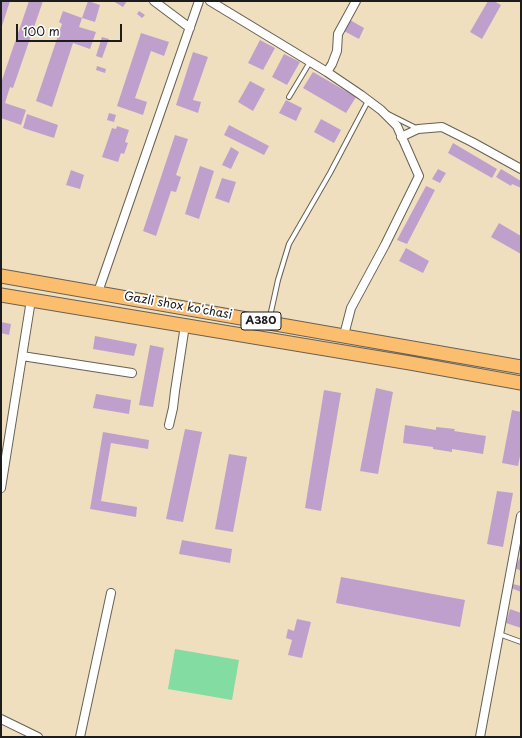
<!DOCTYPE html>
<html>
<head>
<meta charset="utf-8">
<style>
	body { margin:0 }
	#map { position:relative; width:522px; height:738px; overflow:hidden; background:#efdfbf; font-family:"Playpen Sans",sans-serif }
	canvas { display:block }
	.frame { position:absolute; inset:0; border:2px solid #1c1c1c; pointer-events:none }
	.scale { position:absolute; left:16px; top:24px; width:106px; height:18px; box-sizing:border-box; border:2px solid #1c1c1c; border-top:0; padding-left:5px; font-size:12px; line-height:14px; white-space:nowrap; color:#1c1c1c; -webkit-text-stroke:3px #fff; paint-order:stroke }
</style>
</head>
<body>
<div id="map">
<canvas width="522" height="738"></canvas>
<div class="frame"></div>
<div class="scale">100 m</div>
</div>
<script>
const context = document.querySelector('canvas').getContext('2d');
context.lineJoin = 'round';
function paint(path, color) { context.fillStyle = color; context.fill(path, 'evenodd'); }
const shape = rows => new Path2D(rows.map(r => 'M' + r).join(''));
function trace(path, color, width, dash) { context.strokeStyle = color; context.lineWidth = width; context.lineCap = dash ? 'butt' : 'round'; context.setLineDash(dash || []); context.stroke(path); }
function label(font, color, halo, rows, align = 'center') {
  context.font = font + ' "Playpen Sans",sans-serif'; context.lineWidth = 3.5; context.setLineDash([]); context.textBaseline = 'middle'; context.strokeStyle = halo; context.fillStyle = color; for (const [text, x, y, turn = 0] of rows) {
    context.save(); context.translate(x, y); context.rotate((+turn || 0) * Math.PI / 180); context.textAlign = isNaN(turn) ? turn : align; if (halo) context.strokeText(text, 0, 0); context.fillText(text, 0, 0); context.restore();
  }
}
paint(shape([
	[175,649,239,660,232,700,168,689]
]), '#83dca1');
paint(shape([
	[1,1,10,1,1,29],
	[29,1,43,1,13,88,10,87,5,103,26,110,21,125,1,118,1,83],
	[88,1,100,5,95,22,82,18],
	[113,1,127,1,123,7],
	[488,1,494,1,501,5,482,39,470,32],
	[63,11,82,18,79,27,96,32,90,49,73,43,52,107,36,101,62,24,59,22],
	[139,11,145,15,142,18,137,14],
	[350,20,364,28,359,39,344,31],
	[141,33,169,42,164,56,151,51,135,98,147,102,143,115,117,106],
	[102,37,109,39,102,58,96,56],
	[260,40,275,48,263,70,248,63],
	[193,52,208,57,193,100,201,102,198,113,176,105],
	[284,54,300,62,287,85,272,77],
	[97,66,106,69,105,73,96,70],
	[313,72,356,97,346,113,303,88],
	[250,81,265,89,253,111,238,102],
	[286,100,302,108,296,121,279,113],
	[109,113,116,115,114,122,107,120],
	[27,114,58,125,54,138,23,128],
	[321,119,341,130,334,143,314,132],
	[229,125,269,146,264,155,224,135],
	[117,126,129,130,125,142,128,143,124,154,121,153,118,162,102,157,112,128,116,129],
	[175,135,188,139,176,175,181,177,176,192,171,191,156,236,143,231],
	[453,143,497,169,492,178,448,153],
	[231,147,239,152,231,169,222,165],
	[200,166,214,171,199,219,185,214],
	[438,169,446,173,440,183,432,179],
	[501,169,521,181,521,188,512,184,511,186,496,177],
	[71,170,84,175,80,189,66,185],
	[222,178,236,182,229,203,215,198],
	[426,186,435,190,407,244,397,240],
	[499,223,521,236,521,254,491,237],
	[406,248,429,261,423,273,399,261],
	[1,322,11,324,9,335,1,333],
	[95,336,137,344,134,356,93,349],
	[150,345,164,348,153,407,139,405],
	[376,388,393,392,378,474,360,471],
	[324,390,341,393,321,511,305,508],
	[96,394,131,400,129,414,93,408],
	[512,410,521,412,521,451,518,466,502,463],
	[405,425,436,430,436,427,455,429,454,431,486,436,483,454,452,449,452,452,433,449,433,447,403,443],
	[185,429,202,432,183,522,166,519],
	[103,432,149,440,148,449,111,443,101,501,137,507,136,517,90,509],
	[229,454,247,457,233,532,215,529],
	[497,491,513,493,503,547,487,544],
	[182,540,232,549,230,563,179,554],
	[521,555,521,571,515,568],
	[341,577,465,600,460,627,336,603],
	[513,584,521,586,521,592,511,588],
	[510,609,521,613,521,628,506,623],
	[297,619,311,622,302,658,288,655,292,640,286,638,288,629,294,631]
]), '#bfa0cc');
const service = shape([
	[289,97,310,62],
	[388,114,418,129],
	[269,321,278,280,289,244,330,173,368,101],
	[499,634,521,642]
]);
const minor = shape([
	[154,1,190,28],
	[210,1,327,72,361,95,381,110,397,126,419,176,385,245,351,308,344,335],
	[327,72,332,64,337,51,338,34,356,1],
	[401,137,418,129,442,127,472,142,521,169],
	[98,292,199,1],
	[22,356,132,373],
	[169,425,173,408,175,391,185,325],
	[1,488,31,300],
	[1,719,38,737],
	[80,737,111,593],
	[480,737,521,516]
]);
const trunk = shape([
	[1,276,521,367],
	[1,295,410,363,521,383]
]);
trace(service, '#666055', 6);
trace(minor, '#666055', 10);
trace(trunk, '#666055', 15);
trace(service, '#fff', 4);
trace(minor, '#fff', 8);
trace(trunk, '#fbbd6e', 13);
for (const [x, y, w] of [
	[261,321,40]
]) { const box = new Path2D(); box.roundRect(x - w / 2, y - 9, w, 18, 3); context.fillStyle = '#fff'; context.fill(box); trace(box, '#1c1c1c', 1); }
label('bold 11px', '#1c1c1c', null, [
	["A380",261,321]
]);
label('12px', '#1c1c1c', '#fff', [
	["Gazli shox ko'chasi",178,306,10]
]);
</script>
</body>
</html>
